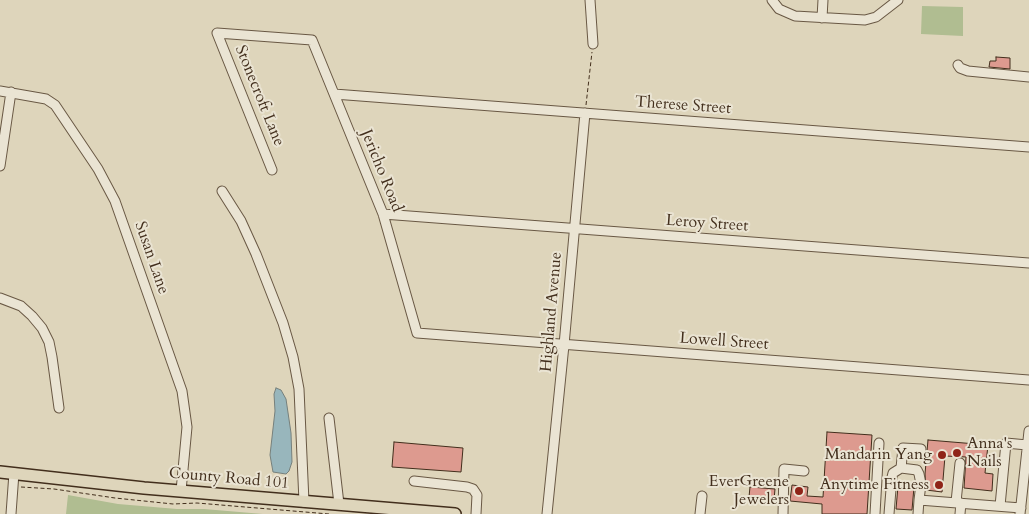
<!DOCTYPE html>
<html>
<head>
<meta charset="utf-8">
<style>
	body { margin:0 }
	canvas { display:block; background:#ded5bb }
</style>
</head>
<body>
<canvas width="1029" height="514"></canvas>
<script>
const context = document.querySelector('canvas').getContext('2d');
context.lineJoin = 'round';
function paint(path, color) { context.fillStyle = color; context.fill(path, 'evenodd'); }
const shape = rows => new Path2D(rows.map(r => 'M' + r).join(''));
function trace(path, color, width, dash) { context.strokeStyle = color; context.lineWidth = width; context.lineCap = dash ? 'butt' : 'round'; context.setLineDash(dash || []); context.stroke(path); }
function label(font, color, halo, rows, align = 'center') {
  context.font = font + ' Cardo,serif'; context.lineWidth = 4; context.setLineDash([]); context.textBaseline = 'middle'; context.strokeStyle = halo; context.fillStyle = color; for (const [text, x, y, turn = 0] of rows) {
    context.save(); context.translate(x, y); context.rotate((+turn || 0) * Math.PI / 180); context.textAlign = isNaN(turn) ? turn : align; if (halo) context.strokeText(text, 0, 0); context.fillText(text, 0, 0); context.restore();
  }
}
paint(shape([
	[922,6,963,7,963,36,921,34],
	[68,495,118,504,177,509,204,509,263,514,66,514]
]), '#b0bd91');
const water = shape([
	[276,388,281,390,286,399,291,433,292,462,289,471,286,474,273,472,270,455,275,411,274,394,276,388]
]);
paint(water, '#98b6bc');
trace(water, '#76807c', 1);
const building = shape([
	[996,57,1010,58,1010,69,989,67,990,61,996,61,996,57],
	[827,432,872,435,867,514,822,514,822,504,790,501,792,485,808,487,807,496,823,497,827,432],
	[928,440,988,445,985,473,993,474,992,491,964,488,966,457,945,456,942,492,926,490,925,474,928,440],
	[394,442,463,448,461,472,392,467,394,442],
	[898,486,914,487,912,510,896,509,898,486],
	[750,487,775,489,774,500,749,497,750,487]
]);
paint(building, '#dd9a8f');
trace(building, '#422e1c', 1);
const minor = shape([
	[590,0,593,44],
	[772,0,779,9,795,16,865,20,876,17,898,0],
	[822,18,823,0],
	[958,65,960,68,968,71,1029,77],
	[0,91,46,99,55,105,98,169,115,201,182,391,187,427,181,491],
	[334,94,1029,147],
	[0,166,11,92],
	[272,170,217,33,312,40,383,214,417,333,1029,380],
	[222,191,241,221,256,254,283,323,293,357,299,389,304,502],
	[383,214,1029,263],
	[0,298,21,306,32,316,42,328,49,342,52,357,59,408],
	[329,418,339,504],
	[414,481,467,487,473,489,477,495,476,514],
	[919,500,921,484,919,474,917,470,901,468,903,448,921,449],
	[956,502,960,463],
	[1000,506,1006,443,1027,445],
	[11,514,14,473],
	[547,514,564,345,585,113],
	[700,514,702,496],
	[783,514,784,469,804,471],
	[875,514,879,443],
	[889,514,892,477,893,473,901,468],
	[918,514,919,500,1021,508],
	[960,514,961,503],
	[1020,514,1029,431]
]);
const major = shape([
	[0,472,144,488,455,514]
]);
trace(minor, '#695844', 11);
trace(major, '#422e1c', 14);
trace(shape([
	[586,105,592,52],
	[21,487,54,489,115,498,173,504,197,503,329,514]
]), '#422e1c', 1, [4, 2.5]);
trace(minor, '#eae4d3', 9);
trace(major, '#ded5bb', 11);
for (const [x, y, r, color] of [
	[957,453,5,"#8f2418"],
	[942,455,5,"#8f2418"],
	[939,485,5,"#8f2418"],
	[799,491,5,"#8f2418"]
]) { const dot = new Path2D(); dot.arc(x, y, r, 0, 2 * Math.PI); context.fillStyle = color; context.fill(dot); trace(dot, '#eae4d3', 2); }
label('16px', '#422e1c', '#eae4d3', [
	["Stonecroft Lane",259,96,68],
	["Therese Street",683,106,4],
	["Jericho Road",381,171,68],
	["Leroy Street",707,224,4],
	["Susan Lane",151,258,71],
	["Highland Avenue",552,312,-85],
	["Lowell Street",724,342,4],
	["County Road 101",229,479,5]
]);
label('16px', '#422e1c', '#eae4d3', [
	["Anna's",967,444,"left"],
	["Nails",967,462,"left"],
	["Mandarin Yang",932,455],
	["EverGreene",789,482],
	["Jewelers",789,500],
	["Anytime Fitness",929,485]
], 'right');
</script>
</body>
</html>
